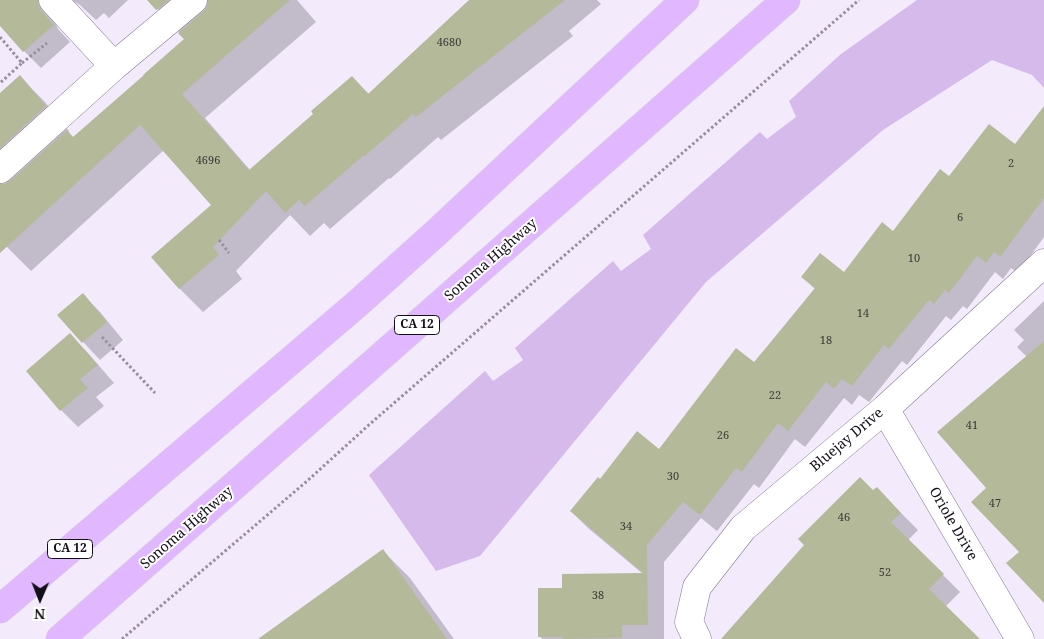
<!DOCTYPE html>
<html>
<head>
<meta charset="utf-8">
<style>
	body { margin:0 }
	#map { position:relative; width:1044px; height:639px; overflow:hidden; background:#f3eafc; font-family:"Noto Serif",serif }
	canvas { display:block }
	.north { position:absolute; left:15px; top:574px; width:50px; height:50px; -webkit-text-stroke:4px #fff; paint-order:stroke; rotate:181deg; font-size:14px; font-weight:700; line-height:20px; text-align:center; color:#140e18 }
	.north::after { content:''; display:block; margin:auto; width:18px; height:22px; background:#140e18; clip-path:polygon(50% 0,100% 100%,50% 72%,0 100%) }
</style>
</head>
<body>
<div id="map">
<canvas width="1044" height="639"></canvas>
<div class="north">N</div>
</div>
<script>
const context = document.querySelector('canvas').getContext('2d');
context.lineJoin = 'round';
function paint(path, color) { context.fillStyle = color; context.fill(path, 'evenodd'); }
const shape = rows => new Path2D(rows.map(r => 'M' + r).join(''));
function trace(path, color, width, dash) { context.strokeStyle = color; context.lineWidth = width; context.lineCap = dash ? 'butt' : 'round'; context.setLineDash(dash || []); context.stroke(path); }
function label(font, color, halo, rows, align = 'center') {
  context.font = font + ' "Noto Serif",serif'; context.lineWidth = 4; context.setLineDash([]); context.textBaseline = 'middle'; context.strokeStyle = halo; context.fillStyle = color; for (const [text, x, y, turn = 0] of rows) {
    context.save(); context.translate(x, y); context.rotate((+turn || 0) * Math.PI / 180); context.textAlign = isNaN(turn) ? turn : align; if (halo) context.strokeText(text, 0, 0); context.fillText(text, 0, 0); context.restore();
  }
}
paint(shape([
	[917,0,1044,0,1044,88,1032,75,992,60,883,130,706,282,480,556,436,571,369,475,485,371,493,381,523,360,515,348,613,261,621,271,651,249,643,235,760,132,767,139,796,117,789,101,841,54]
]), '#d5baeb');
paint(shape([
	[0,0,128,0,109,18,104,13,96,20,80,5,75,2,67,2,55,12,55,22,58,29,70,42,41,68,24,51,0,24],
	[149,0,297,0,316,22,205,118,250,170,315,114,352,77,369,94,501,0,597,0,601,4,569,31,573,36,441,140,438,137,390,179,389,178,330,229,324,223,310,236,290,215,236,271,242,279,203,312,179,288,213,205,164,150,31,271,0,240,0,94,20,77,44,101,69,131,68,132,74,138,186,39],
	[1044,143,1044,237,1018,273,1011,268,1003,279,995,272,967,309,963,306,951,320,946,316,907,365,902,361,869,402,859,395,852,405,844,398,805,447,795,439,759,488,754,484,717,531,701,518,664,562,664,639,542,639,540,636,563,589,643,574,588,528,571,511,600,481,660,450,754,364,815,289,802,277,844,274,894,233,949,178,1015,145],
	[83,295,100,312,123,340,100,360,59,316],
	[1044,301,1044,602,1021,552,987,488,1027,357,1017,347,1024,340,1014,330],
	[70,335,87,352,114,383,96,397,104,406,78,427,61,410,28,371],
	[873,492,894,506,918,530,908,540,960,592,945,607,978,639,735,639],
	[383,551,410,578,454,639,261,639]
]), '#0003');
paint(shape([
	[0,0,38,0,38,4,41,10,54,25,23,52,0,26],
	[147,0,169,0,156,10],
	[208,0,290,0,182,94,249,170,313,114,311,111,352,76,368,94,469,0,565,0,416,117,413,114,365,156,364,155,305,206,299,200,285,213,266,191,213,247,219,255,179,289,151,257,211,205,140,125,0,253,0,184,4,184,10,181,67,130,73,137,144,75,143,75,184,39,178,33,203,12,207,6],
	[20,75,46,106,0,148,0,93],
	[1044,106,1044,198,1000,257,994,252,986,263,977,256,949,293,945,290,934,304,929,300,889,349,884,345,852,386,842,379,834,389,826,382,788,431,778,423,742,472,736,468,700,515,683,502,647,545,648,625,622,625,622,638,563,639,563,637,538,637,538,588,562,588,562,574,643,573,570,511,598,477,600,479,637,431,659,449,736,348,754,362,765,349,815,288,801,277,820,253,844,272,882,222,893,231,940,169,949,176,989,124,1015,144],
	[83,293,107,322,82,343,57,315],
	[70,333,98,365,80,379,88,388,60,411,26,371],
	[1044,341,1044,603,1006,563,1019,552,971,502,986,488,937,432],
	[860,477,873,490,877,487,901,513,891,522,944,574,929,589,980,639,721,639,804,545,798,539],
	[383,549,447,639,258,639]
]), '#b4b99a');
const minor = shape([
	[114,66,193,0],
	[0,169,114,66,53,0],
	[885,409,1020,639],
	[697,639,689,622,697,587,743,528,885,409,1044,263]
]);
const major = shape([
	[0,609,357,304,436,233,685,0],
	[60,639,786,0]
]);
trace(minor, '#877993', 29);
trace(major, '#d5d4d5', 29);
trace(shape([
	[0,37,22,63,0,83],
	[22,63,47,43],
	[219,240,229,253],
	[102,337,155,393],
	[122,639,306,482,371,423,859,0]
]), '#968f9d', 3, [2.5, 2.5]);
trace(minor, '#fff', 28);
trace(major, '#e1b8ff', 28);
label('11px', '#3c3938', null, [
	["4680",449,43],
	["4696",208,161],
	["2",1011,164],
	["6",960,218],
	["10",914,259],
	["14",863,314],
	["18",826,341],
	["22",775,396],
	["41",972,426],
	["26",723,436],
	["30",673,477],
	["47",995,504],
	["46",844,518],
	["34",626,527],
	["52",885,573],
	["38",598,596]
]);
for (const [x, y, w] of [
	[417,325,45],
	[70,549,45]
]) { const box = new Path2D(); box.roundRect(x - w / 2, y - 9.5, w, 19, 4); context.fillStyle = '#fff'; context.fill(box); trace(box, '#140e18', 1); }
label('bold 12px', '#140e18', null, [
	["CA 12",417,325],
	["CA 12",70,549]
]);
label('14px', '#140e18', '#fff', [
	["Sonoma Highway",491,260,-41],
	["Bluejay Drive",847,440,-40],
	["Oriole Drive",953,524,60],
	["Sonoma Highway",187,528,-41]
]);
</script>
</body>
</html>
